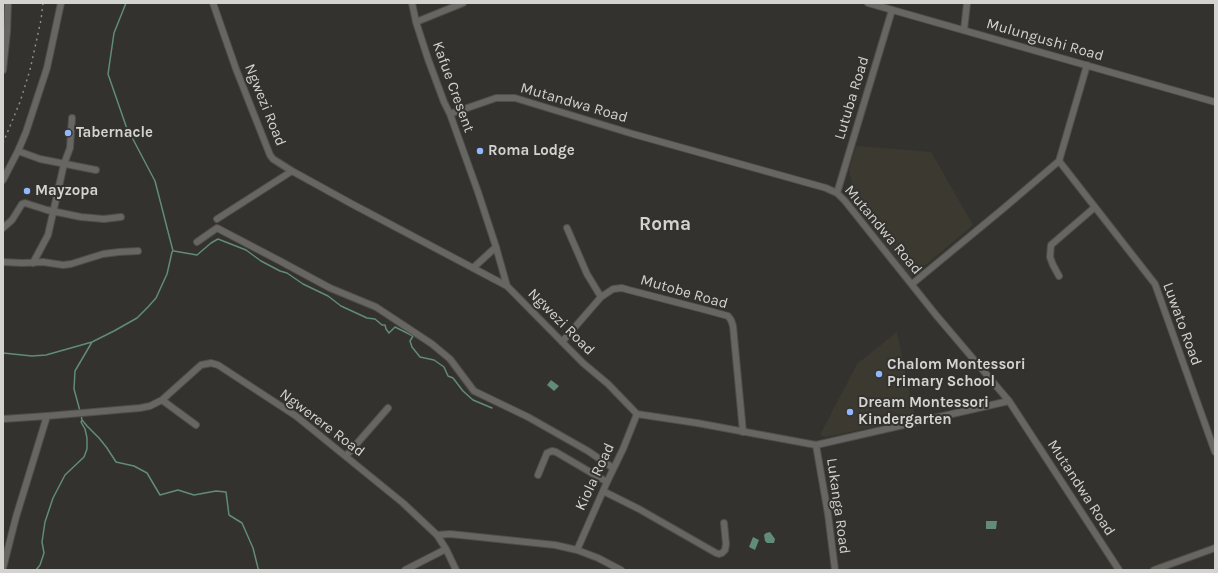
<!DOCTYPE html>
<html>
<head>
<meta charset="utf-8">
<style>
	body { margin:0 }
	#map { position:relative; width:1218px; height:573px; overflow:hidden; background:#33322e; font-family:Karla,sans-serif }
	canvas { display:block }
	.frame { position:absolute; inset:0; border:4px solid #d3d3d1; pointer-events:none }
</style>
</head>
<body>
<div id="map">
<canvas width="1218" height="573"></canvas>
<div class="frame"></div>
</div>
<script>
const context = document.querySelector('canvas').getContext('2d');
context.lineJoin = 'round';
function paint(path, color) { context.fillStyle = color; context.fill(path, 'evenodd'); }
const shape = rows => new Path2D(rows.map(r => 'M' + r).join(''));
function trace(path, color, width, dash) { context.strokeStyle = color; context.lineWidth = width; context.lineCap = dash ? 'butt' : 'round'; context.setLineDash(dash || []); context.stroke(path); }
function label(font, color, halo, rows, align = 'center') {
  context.font = font + ' Karla,sans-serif'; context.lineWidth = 4; context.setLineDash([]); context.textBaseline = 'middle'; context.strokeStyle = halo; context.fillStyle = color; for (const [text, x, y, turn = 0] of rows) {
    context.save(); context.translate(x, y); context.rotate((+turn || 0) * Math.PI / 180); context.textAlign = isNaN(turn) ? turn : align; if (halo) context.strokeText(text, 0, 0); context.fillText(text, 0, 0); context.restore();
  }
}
paint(shape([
	[856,146,931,152,973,225,911,277,857,208,849,170],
	[897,332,909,391,916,418,825,437,820,435,857,364]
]), '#3c3a30');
paint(shape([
	[551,380,559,386,554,391,547,385],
	[986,521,997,521,996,529,986,529],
	[770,532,775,539,774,543,767,543,765,541,764,535,766,533],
	[753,537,759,540,755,550,749,547]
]), '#618c77');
trace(shape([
	[174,251,197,255,211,243,218,239,246,250,261,261,280,271,287,273,303,284,328,296,341,306,367,318,375,319,382,325,385,325,386,329,389,333,395,327,413,336,410,341,412,347,420,357,434,360,444,367,448,376,453,378,463,391,473,400,492,408],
	[3,353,32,356,46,355,92,342,114,331,137,318,148,307,156,298,167,274,172,252,173,251,155,181,126,126,108,74,114,33,126,3],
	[80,411,74,389,75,371,92,342],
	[81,415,82,420,87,426,99,438,107,448,116,462,134,466,147,473,160,495,178,490,194,495,216,491,226,492,229,515,242,523,253,548,258,568,259,570],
	[36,570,40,565,44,553,42,542,45,522,53,498,65,475,84,457,87,449,87,438,85,429,81,422,82,420]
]), '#618c77', 1.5);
const minor = shape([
	[213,3,236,69,270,155,273,159,292,171,352,204,507,286,583,363,608,384,637,414,697,423,816,445,1009,401],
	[412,3,416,22,428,59,444,102,450,114,478,192,496,247,507,286],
	[868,3,1215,102],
	[416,22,463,3],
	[964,30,967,3],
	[3,70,7,32,8,3],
	[450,114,496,98,515,98,633,134,826,188,837,193,845,201,936,315,1009,401,1119,570],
	[18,151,40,159,96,170],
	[1059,161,1155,284,1215,452],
	[3,180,18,151,26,132,47,68,61,3],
	[837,193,892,10],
	[217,219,292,171],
	[3,228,12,220,22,204,25,203,47,210,81,217,104,219,121,217],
	[567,228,587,274,601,297],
	[197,242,217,228,280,261,330,288,376,307,432,344,450,359,474,391,528,417,588,451,613,468],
	[3,262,22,263,43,262,63,265,71,264,103,254,119,252,138,251],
	[33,263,48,235,64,164,70,148,72,118],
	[473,268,496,247],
	[1059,276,1053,265,1050,257,1051,245,1095,207],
	[912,284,1004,208,1059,161,1087,65],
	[562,342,601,297,613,289,622,288,629,290,706,310,728,316,731,320,733,326,743,432],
	[162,400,196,425],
	[3,419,47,416,140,408,150,406,162,400,201,365,211,363,218,365,296,416,403,503,437,535,450,534,555,545,577,550,598,558,621,570],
	[816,445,828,514,835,570],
	[346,456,388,408],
	[538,475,547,453,552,451,556,452,607,482],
	[603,491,639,509,716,553,719,554,722,553,725,550,726,544,724,523],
	[437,535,446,549,456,570],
	[577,550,607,482,623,449,637,414],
	[3,568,16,517,47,416],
	[405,570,446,549],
	[1154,570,1215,548]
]);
trace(minor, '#4f4e4a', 8);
trace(minor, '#676662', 6);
trace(shape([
	[3,143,20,102,30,70,41,20,43,3]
]), '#8c8c89', 1.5, [2, 4]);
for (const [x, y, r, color] of [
	[68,133,4,"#91b8fd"],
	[480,151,4,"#91b8fd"],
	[27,191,4,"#91b8fd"],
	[879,374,4,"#91b8fd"],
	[850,412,4,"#91b8fd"]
]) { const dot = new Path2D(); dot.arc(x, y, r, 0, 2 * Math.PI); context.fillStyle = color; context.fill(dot); trace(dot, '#33322e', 1.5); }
label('15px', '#d3d3d1', '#33322e', [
	["Mulungushi Road",1045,40,16],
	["Kafue Cresent",453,87,70],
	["Lutuba Road",852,98,-73],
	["Mutandwa Road",574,103,16],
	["Ngwezi Road",265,105,68],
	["Mutandwa Road",883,230,50],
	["Mutobe Road",684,292,16],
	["Ngwezi Road",561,322,45],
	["Luwato Road",1182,324,70],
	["Ngwerere Road",322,423,37],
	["Kiola Road",595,477,-65],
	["Mutandwa Road",1081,488,57],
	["Lukanga Road",838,506,82]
]);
label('bold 15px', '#d3d3d1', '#33322e', [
	["Tabernacle",76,133],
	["Roma Lodge",488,151],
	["Mayzopa",35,191],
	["Chalom Montessori",887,365],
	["Primary School",887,382],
	["Dream Montessori",858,403],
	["Kindergarten",858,420]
], 'left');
label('bold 19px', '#d3d3d1', '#33322e', [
	["Roma",665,225]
]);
</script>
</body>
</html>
